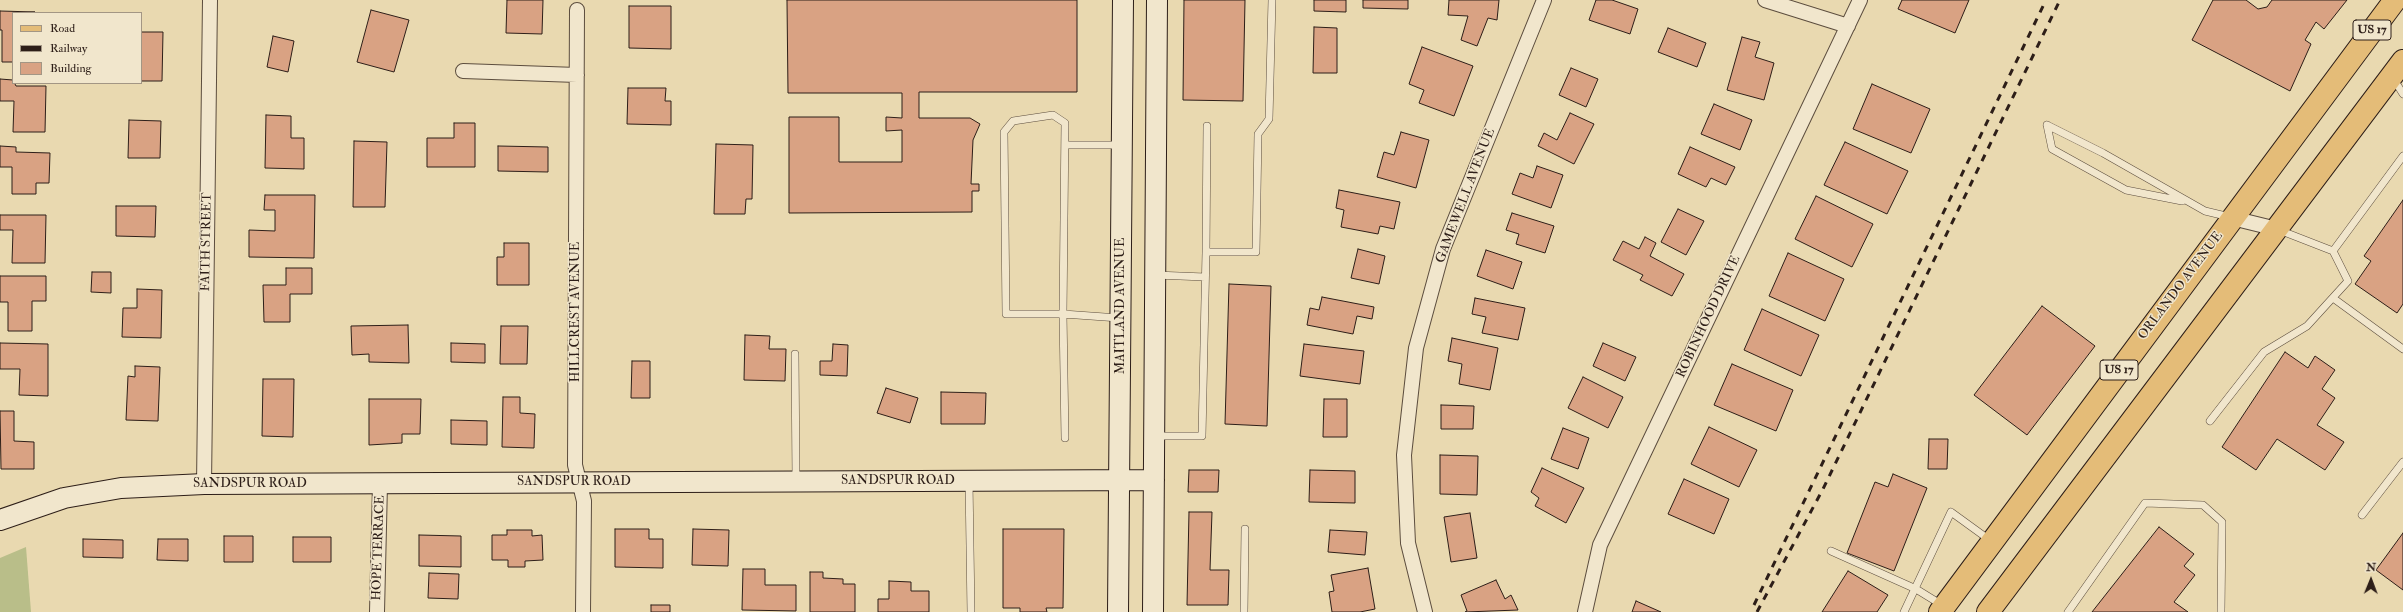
<!DOCTYPE html>
<html>
<head>
<meta charset="utf-8">
<style>
	body { margin:0 }
	#map { position:relative; width:2403px; height:612px; overflow:hidden; background:#e9d9b0; font-family:"IM FELL Double Pica",serif }
	canvas { display:block }
	.legend { position:absolute; left:12px; top:12px; width:130px; height:72px; box-sizing:border-box; background:#f1e6cc; border:1px solid #a39684; margin:0; padding:5px 7px; list-style:none; font-size:12px; color:#2d1e18 }
	.legend li { display:flex; align-items:center; gap:8px; height:20px }
	.legend b { width:20px; border:1px solid #a39684 }
	.north { position:absolute; left:2351px; top:560px; width:40px; height:40px; -webkit-text-stroke:3px #f1e6cc; paint-order:stroke; rotate:1deg; font-size:11px; font-weight:700; line-height:16px; text-align:center; color:#2d1e18 }
	.north::after { content:''; display:block; margin:auto; width:14px; height:18px; background:#2d1e18; clip-path:polygon(50% 0,100% 100%,50% 72%,0 100%) }
</style>
</head>
<body>
<div id="map">
<canvas width="2403" height="612"></canvas>
<ul class="legend">
<li><b style="height:5px;background:#e4bc78"></b>Road</li>
<li><b style="height:5px;background:#2d1e18"></b>Railway</li>
<li><b style="height:11px;background:#d9a283"></b>Building</li>
</ul>
<div class="north">N</div>
</div>
<script>
const context = document.querySelector('canvas').getContext('2d');
context.lineJoin = 'round';
function paint(path, color) { context.fillStyle = color; context.fill(path, 'evenodd'); }
const shape = rows => new Path2D(rows.map(r => 'M' + r).join(''));
function trace(path, color, width, dash) { context.strokeStyle = color; context.lineWidth = width; context.lineCap = dash ? 'butt' : 'round'; context.setLineDash(dash || []); context.stroke(path); }
function label(font, color, halo, rows, align = 'center') {
  context.font = font + ' "IM FELL Double Pica",serif'; context.lineWidth = 3; context.setLineDash([]); context.textBaseline = 'middle'; context.strokeStyle = halo; context.fillStyle = color; for (const [text, x, y, turn = 0] of rows) {
    context.save(); context.translate(x, y); context.rotate((+turn || 0) * Math.PI / 180); context.textAlign = isNaN(turn) ? turn : align; if (halo) context.strokeText(text, 0, 0); context.fillText(text, 0, 0); context.restore();
  }
}
paint(shape([
	[26,547,31,612,0,612,0,558]
]), '#b9be89');
const building = shape([
	[507,0,543,0,542,34,506,33,507,0],
	[787,0,1077,0,1077,92,919,92,919,118,970,118,980,124,973,140,971,184,979,184,979,191,972,191,972,212,789,213,789,117,839,117,839,162,902,162,902,130,886,131,886,117,902,118,902,93,788,93,787,0],
	[1184,0,1245,0,1243,101,1183,100,1184,0],
	[1314,0,1346,0,1346,12,1314,11,1314,0],
	[1363,0,1408,0,1408,9,1363,8,1363,0],
	[1449,0,1499,0,1497,20,1488,18,1477,46,1461,40,1468,16,1448,15,1449,0],
	[1596,0,1612,0,1638,9,1630,34,1589,20,1596,0],
	[1902,0,1969,0,1955,33,1898,9,1902,0],
	[2213,0,2246,0,2258,9,2267,7,2272,0,2347,0,2324,29,2316,22,2305,40,2311,44,2290,91,2192,40,2213,0],
	[629,6,671,6,671,49,629,48,629,6],
	[371,10,409,20,394,72,357,62,371,10],
	[0,11,35,12,13,13,13,62,2,62,2,30,0,30,0,11],
	[1314,27,1337,28,1337,73,1313,73,1314,27],
	[1668,28,1706,43,1697,67,1658,52,1668,28],
	[141,32,163,32,162,81,141,81,141,32],
	[273,36,294,41,288,72,267,67,273,36],
	[1742,37,1760,42,1755,57,1774,63,1764,100,1727,90,1742,37],
	[1422,47,1473,66,1454,116,1419,103,1424,90,1409,84,1422,47],
	[1571,68,1598,79,1586,107,1559,95,1571,68],
	[0,79,13,80,16,86,46,86,45,132,13,132,14,101,0,101,0,79],
	[1872,84,1930,109,1911,153,1853,129,1872,84],
	[628,88,666,88,665,101,671,101,671,125,627,124,628,88],
	[1714,104,1752,120,1740,150,1701,134,1714,104],
	[1570,113,1594,124,1574,164,1538,146,1544,133,1557,140,1570,113],
	[266,115,291,116,291,138,304,138,304,169,265,168,266,115],
	[129,120,161,121,160,158,128,158,129,120],
	[454,123,475,123,475,167,427,167,427,138,454,138,454,123],
	[1401,132,1429,140,1416,188,1377,177,1384,152,1394,155,1401,132],
	[354,141,387,142,385,207,353,207,354,141],
	[1845,142,1908,171,1887,214,1824,185,1845,142],
	[716,144,753,145,752,199,746,199,745,214,714,214,716,144],
	[0,146,16,147,16,152,50,153,49,183,36,183,36,194,12,194,12,167,0,167,0,146],
	[498,146,548,147,548,172,498,171,498,146],
	[1690,147,1735,167,1726,185,1711,178,1706,187,1678,174,1690,147],
	[1537,166,1563,175,1551,208,1512,194,1520,173,1533,178,1537,166],
	[1339,190,1400,202,1394,229,1380,226,1378,234,1341,227,1344,210,1336,208,1339,190],
	[265,195,315,195,314,258,249,257,249,230,275,231,275,210,264,210,265,195],
	[1816,196,1873,224,1852,267,1795,239,1816,196],
	[2403,200,2403,304,2397,313,2355,284,2371,261,2364,256,2403,200],
	[116,206,156,206,155,237,116,236,116,206],
	[1678,209,1704,221,1686,255,1661,242,1678,209],
	[1512,213,1554,226,1545,253,1516,244,1519,234,1506,230,1512,213],
	[0,215,46,215,45,263,12,263,13,230,0,230,0,215],
	[1645,237,1656,243,1650,256,1684,274,1672,296,1640,280,1643,275,1613,260,1623,241,1639,249,1645,237],
	[504,243,529,243,529,285,497,285,497,257,504,257,504,243],
	[1358,249,1385,256,1379,284,1351,278,1358,249],
	[1486,250,1522,262,1513,289,1477,276,1486,250],
	[1788,253,1844,279,1825,321,1769,296,1788,253],
	[286,268,312,268,312,294,290,294,290,322,264,322,263,285,286,285,286,268],
	[92,272,111,272,111,293,91,292,92,272],
	[0,276,46,276,46,301,32,301,32,331,8,331,8,302,0,302,0,276],
	[1229,284,1271,286,1267,426,1225,424,1229,284],
	[137,289,162,290,161,338,122,337,123,308,137,308,137,289],
	[1322,297,1374,307,1372,319,1357,316,1353,334,1307,325,1310,308,1319,310,1322,297],
	[1475,298,1525,308,1518,340,1482,333,1486,317,1472,314,1475,298],
	[2042,306,2095,346,2027,435,1974,395,2042,306],
	[1762,309,1819,335,1801,376,1744,350,1762,309],
	[408,325,409,363,369,362,369,354,352,355,351,326,408,325],
	[501,326,528,326,527,364,500,364,501,326],
	[745,335,770,336,769,349,786,349,785,381,744,380,745,335],
	[1452,338,1498,348,1490,390,1459,384,1462,364,1448,361,1452,338],
	[0,343,48,344,48,396,19,395,20,369,0,369,0,343],
	[451,343,485,344,485,363,451,362,451,343],
	[1603,343,1636,357,1625,381,1593,366,1603,343],
	[833,344,848,345,847,376,820,375,820,361,832,361,833,344],
	[1304,344,1364,351,1360,384,1300,376,1304,344],
	[2285,352,2308,368,2315,356,2335,370,2322,389,2335,398,2317,425,2344,442,2325,470,2277,439,2256,470,2222,447,2285,352],
	[632,361,650,361,650,398,631,398,632,361],
	[1732,364,1793,390,1776,431,1714,405,1732,364],
	[135,366,160,367,158,421,126,420,128,376,135,377,135,366],
	[1583,377,1623,397,1608,428,1568,408,1583,377],
	[263,379,294,379,293,437,262,436,263,379],
	[886,388,918,398,910,423,877,413,886,388],
	[941,392,986,393,985,424,941,424,941,392],
	[503,397,520,397,520,413,535,414,534,448,502,447,503,397],
	[369,399,421,399,420,434,402,434,402,443,369,445,369,399],
	[1324,399,1347,399,1347,437,1323,437,1324,399],
	[1441,405,1474,406,1473,429,1441,429,1441,405],
	[0,411,14,411,14,441,34,442,34,469,1,469,0,411],
	[451,420,487,421,487,445,451,444,451,420],
	[1709,427,1757,450,1739,487,1691,464,1709,427],
	[1563,428,1589,438,1578,469,1551,459,1563,428],
	[1929,439,1948,439,1947,469,1928,469,1929,439],
	[1440,455,1478,456,1477,495,1440,494,1440,455],
	[1542,468,1584,488,1566,523,1535,506,1539,498,1531,492,1542,468],
	[1189,470,1219,470,1218,492,1188,492,1189,470],
	[1310,470,1355,471,1355,503,1309,502,1310,470],
	[1893,474,1927,488,1894,571,1847,553,1875,482,1888,487,1893,474],
	[1684,479,1729,499,1714,534,1668,514,1684,479],
	[1189,512,1212,512,1210,570,1229,570,1228,605,1187,605,1189,512],
	[1470,513,1477,558,1451,562,1444,517,1470,513],
	[2159,527,2194,554,2184,566,2195,575,2174,602,2188,612,2092,612,2159,527],
	[615,529,649,529,649,539,663,539,663,568,615,567,615,529],
	[693,529,729,530,728,566,692,565,693,529],
	[1003,529,1064,529,1063,608,1046,608,1047,612,1020,612,1020,608,1003,608,1003,529],
	[507,530,532,530,532,536,542,535,543,560,525,561,525,567,508,567,508,560,492,560,492,535,507,535,507,530],
	[1330,530,1367,532,1365,555,1328,552,1330,530],
	[2403,533,2403,590,2376,570,2403,533],
	[419,535,461,536,461,567,419,566,419,535],
	[224,536,253,536,253,562,224,562,224,536],
	[293,537,331,537,331,562,293,562,293,537],
	[83,539,123,540,123,558,83,557,83,539],
	[158,539,188,539,188,561,157,560,158,539],
	[1368,568,1375,609,1360,612,1332,612,1329,592,1334,591,1331,575,1368,568],
	[743,569,765,569,765,585,796,585,796,611,742,610,743,569],
	[1848,571,1888,595,1877,612,1822,612,1848,571],
	[810,572,823,572,823,578,843,579,843,584,855,584,855,612,810,612,810,572],
	[429,573,459,574,458,599,428,598,429,573],
	[1496,580,1505,599,1511,595,1518,610,1465,612,1467,611,1461,595,1496,580],
	[889,581,911,582,911,591,929,591,929,612,878,612,878,599,889,599,889,581],
	[1636,601,1661,612,1632,612,1636,601],
	[651,605,670,605,670,612,651,612,651,605]
]);
paint(building, '#d9a283');
trace(building, '#2d1e18', 1);
const lane = shape([
	[2393,78,2403,94],
	[2047,125,2103,153,2205,211,2230,217],
	[2047,125,2052,149,2126,190,2182,201],
	[1207,126,1206,252,1256,252,1258,134,1269,119,1272,0],
	[1065,145,1120,145],
	[2333,251,2403,156],
	[1155,275,1205,277],
	[2333,298,2403,349],
	[795,354,796,480],
	[2210,421,2264,352,2307,326,2348,281,2333,251,2279,230],
	[1154,436,1202,436,1206,252],
	[1065,438,1063,314,1065,123,1053,115,1013,121,1004,132,1006,314,1063,314,1119,318],
	[969,481,971,612],
	[2362,515,2403,462],
	[1831,551,1916,589,1942,605],
	[1244,612,1245,529],
	[1904,612,1951,512,1991,541],
	[2068,612,2145,503,2203,505,2222,522,2221,612]
]);
const street = shape([
	[1765,0,1848,26],
	[577,10,575,465,584,501,583,612],
	[463,71,577,75],
	[2232,218,2277,229],
	[204,484,210,0],
	[377,612,380,484],
	[1425,612,1408,543,1404,455,1416,348,1443,249,1544,0],
	[1585,612,1600,545,1860,0]
]);
const secondary = shape([
	[0,520,64,498,121,488,204,484,1154,480],
	[1118,612,1123,0],
	[1153,612,1157,0]
]);
const primary = shape([
	[1940,612,2395,0],
	[1988,612,2403,61]
]);
trace(lane, '#5c4d3e', 8);
trace(street, '#5c4d3e', 16);
trace(secondary, '#2d1e18', 22);
trace(primary, '#2d1e18', 24);
trace(lane, '#f1e6cc', 7);
trace(street, '#f1e6cc', 14);
trace(secondary, '#f1e6cc', 20);
trace(primary, '#e4bc78', 22);
trace(shape([
	[1754,605,2046,0],
	[1757,612,1823,489,2060,0]
]), '#2d1e18', 3, [7, 7]);
for (const [x, y, w] of [
	[2372,30,38],
	[2119,370,38]
]) { const box = new Path2D(); box.roundRect(x - w / 2, y - 10, w, 20, 3); context.fillStyle = '#f1e6cc'; context.fill(box); trace(box, '#2d1e18', 1); }
label('bold 12px', '#2d1e18', null, [
	["US 17",2372,30],
	["US 17",2119,370]
]);
label('13px', '#2d1e18', '#f1e6cc', [
	["GAMEWELL AVENUE",1466,196,-69],
	["FAITH STREET",207,242,-89],
	["ORLANDO AVENUE",2181,286,-53],
	["MAITLAND AVENUE",1121,306,-90],
	["HILLCREST AVENUE",576,312,-90],
	["ROBINHOOD DRIVE",1709,317,-65],
	["SANDSPUR ROAD",898,481],
	["SANDSPUR ROAD",574,482],
	["SANDSPUR ROAD",250,484],
	["HOPE TERRACE",379,548,-88]
]);
</script>
</body>
</html>
